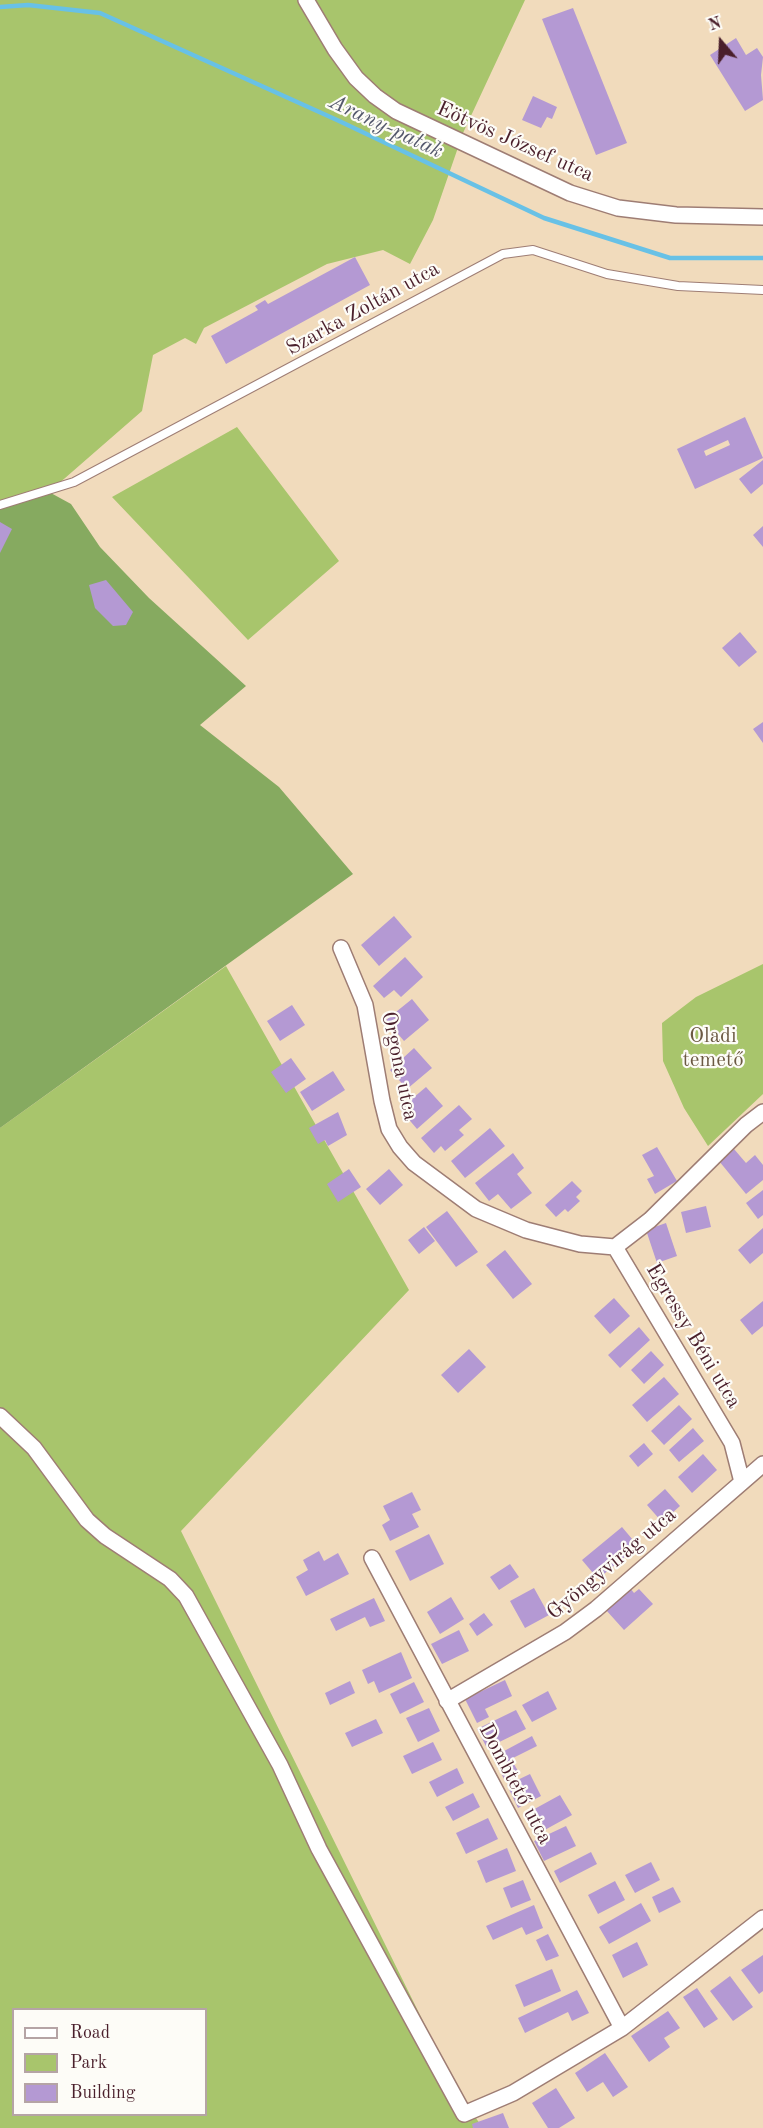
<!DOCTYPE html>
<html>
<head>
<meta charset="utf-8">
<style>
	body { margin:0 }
	#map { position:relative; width:763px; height:2128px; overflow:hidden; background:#f1dbbc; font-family:"Old Standard TT",serif }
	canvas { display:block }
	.legend { position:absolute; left:12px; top:2008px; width:195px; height:108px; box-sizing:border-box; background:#fdfcf7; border:2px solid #b5a4a5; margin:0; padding:8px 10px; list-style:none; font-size:18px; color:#4a1f2b }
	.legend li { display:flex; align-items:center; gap:12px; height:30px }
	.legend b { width:30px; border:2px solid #b5a4a5 }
	.north { position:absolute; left:691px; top:12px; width:60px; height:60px; -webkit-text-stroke:4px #fdfcf7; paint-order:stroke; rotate:341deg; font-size:16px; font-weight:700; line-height:24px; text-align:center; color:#4a1f2b }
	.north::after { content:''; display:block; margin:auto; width:21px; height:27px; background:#4a1f2b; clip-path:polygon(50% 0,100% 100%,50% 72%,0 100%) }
</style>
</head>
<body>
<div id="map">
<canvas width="763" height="2128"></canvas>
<ul class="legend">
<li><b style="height:8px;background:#fff"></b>Road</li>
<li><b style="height:16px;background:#a8c56c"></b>Park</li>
<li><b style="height:16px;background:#b499d3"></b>Building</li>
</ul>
<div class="north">N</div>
</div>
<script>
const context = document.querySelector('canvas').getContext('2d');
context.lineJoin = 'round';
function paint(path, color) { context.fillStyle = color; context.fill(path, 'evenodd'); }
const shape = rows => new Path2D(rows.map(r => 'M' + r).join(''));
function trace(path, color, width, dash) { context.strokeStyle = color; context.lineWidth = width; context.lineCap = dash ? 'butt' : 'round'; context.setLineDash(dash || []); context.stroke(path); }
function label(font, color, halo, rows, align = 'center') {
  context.font = font + ' "Old Standard TT",serif'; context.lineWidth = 4.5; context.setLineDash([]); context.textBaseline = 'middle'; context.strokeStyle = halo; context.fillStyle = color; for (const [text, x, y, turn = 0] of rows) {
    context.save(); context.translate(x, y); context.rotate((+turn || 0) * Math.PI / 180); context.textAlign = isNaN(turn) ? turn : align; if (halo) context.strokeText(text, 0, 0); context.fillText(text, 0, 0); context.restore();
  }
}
paint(shape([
	[0,0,525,0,463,133,433,220,410,264,383,250,327,264,204,328,196,344,185,338,153,355,142,411,49,492,0,503],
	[237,427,339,561,248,640,112,497],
	[763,964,763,1094,708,1146,684,1108,663,1061,662,1023,696,997],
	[226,966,409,1290,181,1531,460,2096,483,2128,0,2128,0,1128],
	[14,2010,206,2010,206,2114,14,2114]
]), '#a8c56c');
paint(shape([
	[49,492,71,504,100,547,149,598,246,686,200,725,279,787,353,874,0,1128,0,503]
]), '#86aa60');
trace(shape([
	[0,7,28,5,100,13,337,120,544,218,670,258,763,258]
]), '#68c1e6', 4.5);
paint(shape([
	[573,8,627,143,596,155,542,19],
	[736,38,746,55,757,48,763,57,761,75,763,100,745,111,710,55],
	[533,96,557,107,552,119,547,117,541,128,522,120],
	[355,257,370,285,226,364,211,336,258,310,255,306,265,300,268,304],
	[745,417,763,458,695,489,677,449],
	[728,440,730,445,706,456,704,451],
	[763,460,763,484,751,494,739,479],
	[0,522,12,529,0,553],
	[763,526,763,547,753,535],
	[106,580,133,612,126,625,113,626,95,608,89,585],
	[740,632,757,652,739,667,722,648],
	[763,722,763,743,753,729],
	[394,916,412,937,379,966,361,945],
	[405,957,423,977,401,997,394,990,384,998,373,986],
	[412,999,429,1020,404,1041,386,1020],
	[292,1005,305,1025,280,1041,267,1021],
	[414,1048,432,1068,407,1089,390,1070],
	[291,1058,306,1079,286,1093,271,1072],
	[333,1071,345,1090,312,1111,300,1092],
	[426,1087,443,1106,417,1129,400,1109],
	[459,1105,472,1119,459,1130,464,1135,445,1151,441,1146,434,1153,421,1138],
	[338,1112,347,1135,328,1146,325,1140,318,1144,309,1128],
	[490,1128,505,1146,465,1178,451,1161],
	[657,1147,677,1181,655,1194,647,1179,654,1176,642,1155],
	[734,1149,746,1163,755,1155,763,1165,763,1180,746,1194,719,1161],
	[513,1153,524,1168,517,1174,532,1193,511,1209,498,1194,489,1201,475,1183],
	[349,1169,361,1187,338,1202,327,1184],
	[389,1169,403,1185,380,1205,366,1189],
	[572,1181,582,1191,576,1197,580,1201,568,1212,565,1209,556,1217,545,1205],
	[763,1190,763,1215,758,1219,746,1203],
	[706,1206,711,1227,686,1233,681,1212],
	[447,1211,478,1252,456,1267,426,1227],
	[666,1223,677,1256,657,1263,646,1230],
	[424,1227,435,1241,419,1254,408,1240],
	[763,1228,763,1253,750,1264,738,1250],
	[505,1250,532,1284,513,1299,486,1265],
	[614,1298,630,1316,610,1334,594,1316],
	[763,1301,763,1326,752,1335,740,1320],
	[639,1327,650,1340,620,1368,608,1355],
	[469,1349,486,1367,458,1393,441,1375],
	[651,1351,664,1365,644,1384,631,1370],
	[664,1377,679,1394,647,1422,632,1405],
	[679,1405,692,1419,664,1445,651,1431],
	[693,1428,704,1441,679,1462,669,1450],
	[644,1443,653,1454,638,1467,629,1456],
	[703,1454,717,1470,692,1493,678,1477],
	[665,1489,680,1506,662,1522,647,1505],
	[412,1492,421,1510,412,1514,419,1527,390,1541,382,1525,390,1520,383,1506],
	[622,1527,638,1546,598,1579,582,1560],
	[429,1534,444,1564,410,1581,395,1551],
	[319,1551,324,1561,338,1553,349,1574,306,1596,296,1577,308,1570,303,1560],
	[510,1564,519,1577,499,1590,490,1577],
	[534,1588,549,1615,525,1628,510,1601],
	[630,1588,634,1593,639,1589,653,1604,624,1630,606,1610],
	[451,1597,464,1619,440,1634,427,1612],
	[374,1598,385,1621,370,1627,365,1617,336,1631,330,1619],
	[484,1613,493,1625,477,1636,469,1624],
	[459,1630,469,1651,442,1664,431,1644],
	[401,1652,412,1678,379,1693,374,1681,368,1684,362,1670],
	[505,1680,512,1696,485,1709,489,1717,477,1723,465,1699],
	[350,1681,355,1693,330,1705,325,1693],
	[414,1682,424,1702,400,1714,390,1694],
	[548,1691,557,1709,532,1722,522,1705],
	[429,1708,440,1731,418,1742,406,1718],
	[516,1710,526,1729,487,1748,477,1729],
	[376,1719,383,1733,352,1747,345,1733],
	[532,1736,537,1746,511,1759,518,1771,504,1779,493,1757],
	[433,1742,442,1760,412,1774,403,1756],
	[457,1768,464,1783,437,1797,429,1782],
	[530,1774,541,1796,518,1808,507,1785],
	[473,1793,480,1807,453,1821,445,1807],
	[560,1795,572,1815,541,1832,529,1812],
	[488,1818,498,1839,466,1854,456,1833],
	[566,1826,576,1846,544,1861,534,1841],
	[507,1848,516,1871,486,1883,477,1861],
	[591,1852,597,1864,560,1883,554,1871],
	[651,1862,660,1880,635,1893,625,1875],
	[523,1880,531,1900,511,1908,503,1888],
	[615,1881,625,1900,598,1914,588,1895],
	[673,1887,681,1902,659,1913,652,1897],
	[641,1903,651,1921,609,1944,599,1927],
	[534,1905,543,1928,526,1935,522,1927,493,1940,486,1926],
	[548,1934,559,1956,546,1961,536,1940],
	[637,1942,648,1965,623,1978,612,1955],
	[763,1955,763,1991,759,1994,741,1970],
	[552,1969,561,1991,524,2007,515,1985],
	[730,1976,753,2007,733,2021,710,1991],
	[697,1988,718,2019,704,2028,683,1997],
	[577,1990,589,2013,572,2021,568,2012,525,2033,518,2018],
	[668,2011,680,2028,664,2038,670,2047,649,2062,631,2036],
	[605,2053,628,2087,613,2097,603,2082,587,2092,575,2073],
	[556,2088,575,2118,559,2128,548,2128,532,2103],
	[503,2113,509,2128,473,2128,472,2124]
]), '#b499d3');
const lane = shape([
	[0,505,74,482,503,254,533,250,607,274,678,286,763,290]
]);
const street = shape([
	[306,0,335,49,356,78,375,96,396,111,570,193,618,208,676,215,763,217],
	[341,948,365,1005,382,1101,389,1129,400,1147,414,1163,476,1209,526,1230,580,1244,615,1247,650,1220,746,1125,763,1112],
	[615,1247,732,1443,742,1482],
	[0,1416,34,1448,87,1520,105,1536,170,1579,186,1596,280,1765,319,1849,464,2114,513,2093,622,2028,763,1918],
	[372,1558,622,2028],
	[447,1701,565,1632,596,1609,763,1464]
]);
trace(lane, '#9e7d74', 10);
trace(street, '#9e7d74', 18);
trace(lane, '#fff', 8);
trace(street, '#fff', 15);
label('21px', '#4a1f2b', '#fdfcf7', [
	["Eötvös József utca",515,142,24],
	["Szarka Zoltán utca",363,309,-29],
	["Orgona utca",399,1066,78],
	["Egressy Béni utca",693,1336,59],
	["Gyöngyvirág utca",612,1564,-40],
	["Dombtető utca",515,1784,62]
]);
label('21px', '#6b5942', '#fdfcf7', [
	["Oladi",713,1036],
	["temető",713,1060]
]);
label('italic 22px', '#54586c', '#fdfcf7', [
	["Arany-patak",386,127,25]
]);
</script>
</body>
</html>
